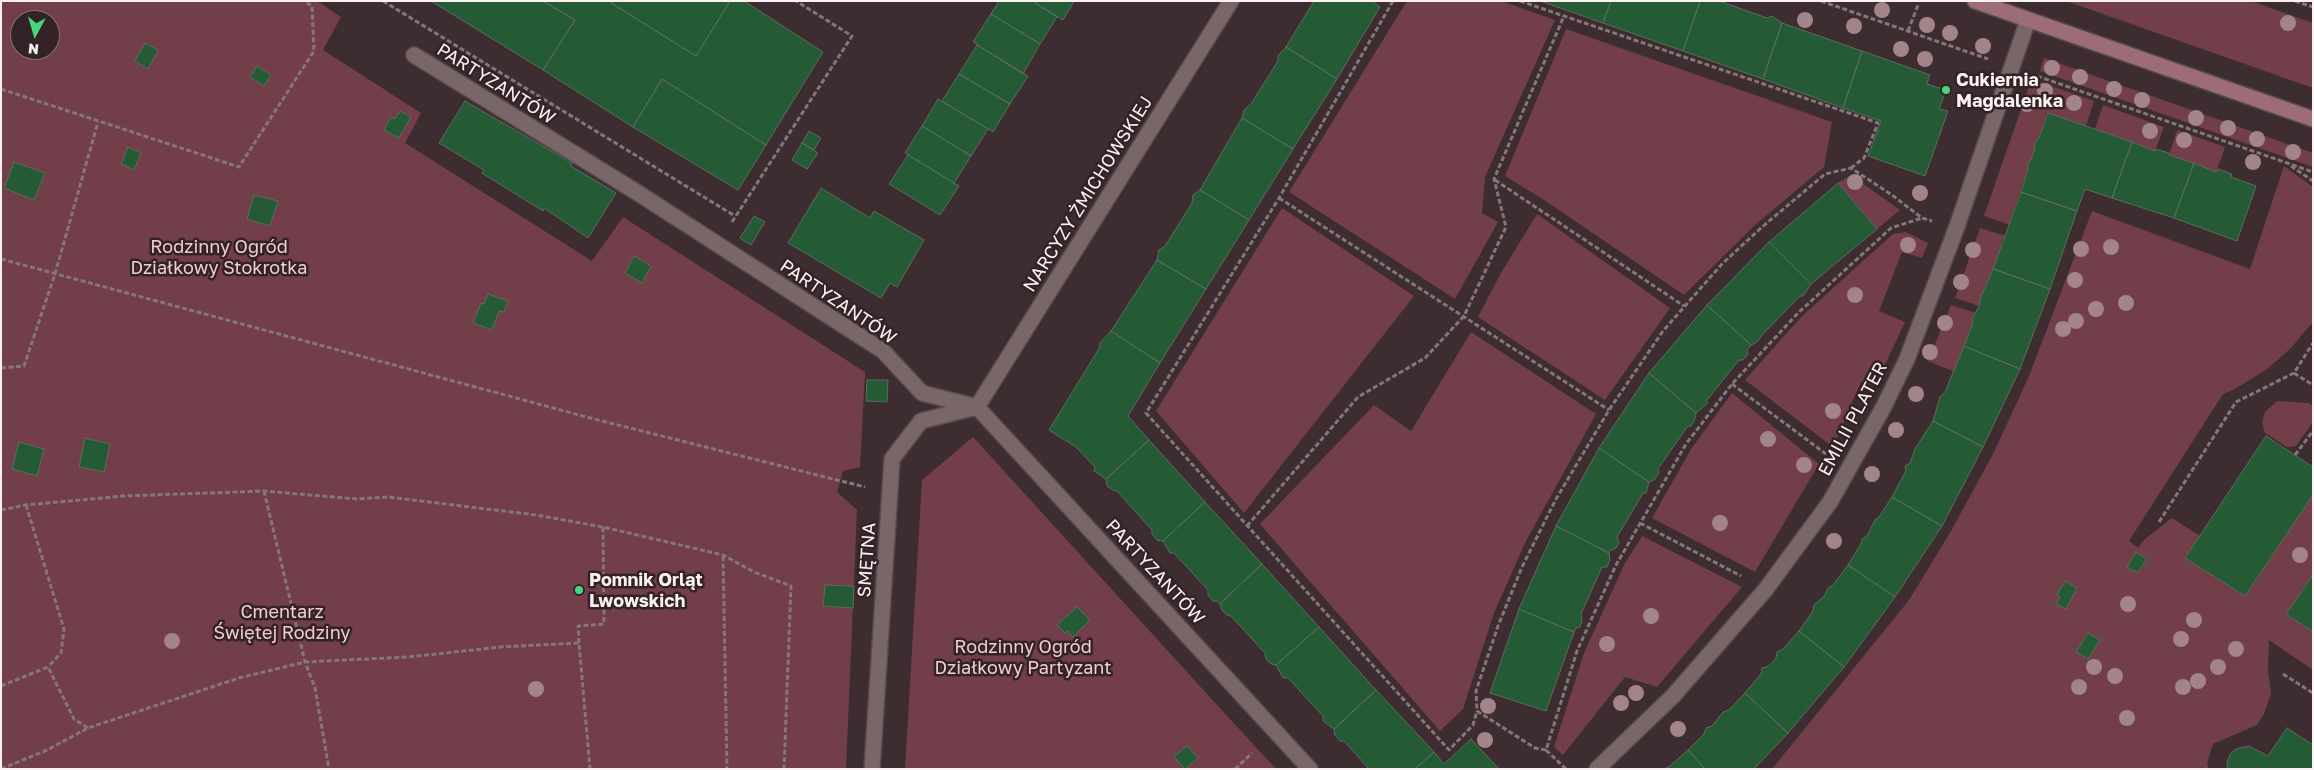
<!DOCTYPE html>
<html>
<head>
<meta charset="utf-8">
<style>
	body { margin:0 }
	#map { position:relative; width:2314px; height:770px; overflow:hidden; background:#3d2d30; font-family:"Golos Text",sans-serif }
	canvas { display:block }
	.frame { position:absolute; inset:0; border:2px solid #fbf0f2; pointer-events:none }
	.north { position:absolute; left:10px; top:10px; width:50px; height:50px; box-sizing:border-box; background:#332326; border:1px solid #837578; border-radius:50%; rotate:186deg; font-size:14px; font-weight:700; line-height:20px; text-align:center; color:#fbf0f2 }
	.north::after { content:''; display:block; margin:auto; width:18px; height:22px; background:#47d779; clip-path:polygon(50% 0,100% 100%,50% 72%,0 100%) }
</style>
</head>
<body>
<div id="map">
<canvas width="2314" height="770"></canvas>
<div class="frame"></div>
<div class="north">N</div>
</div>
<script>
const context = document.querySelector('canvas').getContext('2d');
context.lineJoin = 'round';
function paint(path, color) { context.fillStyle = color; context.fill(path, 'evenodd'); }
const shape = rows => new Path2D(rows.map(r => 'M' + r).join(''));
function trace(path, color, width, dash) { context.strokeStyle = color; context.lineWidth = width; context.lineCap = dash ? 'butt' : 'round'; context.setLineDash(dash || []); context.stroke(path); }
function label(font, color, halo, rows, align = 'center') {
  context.font = font + ' "Golos Text",sans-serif'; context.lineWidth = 5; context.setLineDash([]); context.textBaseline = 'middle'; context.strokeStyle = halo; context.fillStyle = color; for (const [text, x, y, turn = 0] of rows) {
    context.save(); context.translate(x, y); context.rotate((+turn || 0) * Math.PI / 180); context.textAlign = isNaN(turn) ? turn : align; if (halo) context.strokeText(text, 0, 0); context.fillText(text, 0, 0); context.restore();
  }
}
paint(shape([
	[1,1,317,1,341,17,323,50,421,113,405,143,592,261,623,217,865,372,860,467,843,471,837,492,857,510,846,769,1,769],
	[20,20,50,20,50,50,20,50],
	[1407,1,1501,1,1555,20,1485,177,1482,213,1498,222,1455,299,1289,192],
	[2066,1,2251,1,2313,23,2313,88],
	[1566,29,1832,122,1824,167,1754,226,1684,295,1544,200,1505,176],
	[2044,58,2313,153,2313,167,2040,71],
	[2037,81,2094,101,2086,126,2047,113,2038,140,2034,143,2035,149,2031,160,2028,163,2028,169,2010,220,2010,225,1984,216,2029,86],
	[2103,105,2164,127,2155,151,2095,129],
	[2177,130,2225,147,2216,172,2169,155],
	[2284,166,2313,187,2313,322,2291,348,2267,369,2235,389,2223,394,2129,541,2138,548,2145,539,2172,518,2200,536,2185,558,2245,596,2313,495,2313,575,2286,614,2313,632,2313,670,2269,640,2268,670,2271,694,2264,714,2257,725,2213,744,2207,763,2209,769,1772,769,1909,600,1951,531,1993,454,2029,376,2092,211,2250,269],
	[1851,175,1900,210,1877,229,1838,183],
	[1282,208,1414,296,1244,513,1156,411],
	[1537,214,1670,308,1605,400,1478,317,1501,273],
	[1980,228,2006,236,2002,240,2002,247,1981,297,1979,306,1955,298],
	[1906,232,1928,243,1922,258,1902,252,1879,311,1905,322,1875,386,1861,382,1833,447,1745,380,1801,317,1893,234],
	[1951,305,1976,313,1955,372,1928,361],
	[1471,332,1596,414,1526,541,1494,613,1463,709,1440,731,1260,524,1374,405,1411,431],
	[1732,393,1819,464,1755,572,1652,518,1691,449],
	[2277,401,2309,403,2313,406,2313,422,2296,446,2287,447,2265,433,2262,423,2265,412],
	[973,437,1218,706,1276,769,905,769,922,480],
	[1642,536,1742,587,1657,687,1625,677,1563,755,1554,747,1584,653,1624,565]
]), '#723e49');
const building = shape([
	[431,1,543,1,575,20,543,70,431,1],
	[543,1,608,1,696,56,730,1,744,1,823,52,766,145,662,79,633,127,543,70,575,20,543,1],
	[608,1,730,1,696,56,608,1],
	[999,1,1032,1,1057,17,1040,44,991,14,999,1],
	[1032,1,1074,1,1063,20,1032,1],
	[1314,1,1372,1,1380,7,1337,79,1286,47,1314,1],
	[1540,1,1611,1,1603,23,1540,1],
	[1611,1,1700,1,1683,51,1603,23,1611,1],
	[1700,1,1719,1,1767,18,1772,16,1782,23,1763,79,1683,51,1700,1],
	[991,14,1040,44,1023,74,973,42,991,14],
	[1782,23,1862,51,1843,108,1763,79,1782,23],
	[145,43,158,50,148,69,135,61,145,43],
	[977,45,1028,76,1010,104,959,74,977,45],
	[1286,47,1337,79,1293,149,1242,118,1244,110,1251,104,1278,61,1278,56,1286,47],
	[1862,51,1930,75,1927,84,1946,90,1939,109,1948,111,1925,176,1868,156,1881,121,1843,108,1862,51],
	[257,66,271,75,264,86,250,77,257,66],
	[959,74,1010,104,993,132,942,101,959,74],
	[662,79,766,145,738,190,633,127,662,79],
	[938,99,988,129,971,156,922,126,938,99],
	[465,101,572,163,571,166,616,193,588,238,544,208,543,211,482,173,484,170,439,143,465,101],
	[400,111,411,117,399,138,384,130,391,117,395,119,400,111],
	[2048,113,2132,142,2112,198,2085,189,2077,211,2021,192,2028,169,2028,163,2031,160,2035,149,2034,143,2038,140,2048,113],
	[1242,118,1293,149,1249,220,1200,190,1242,118],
	[922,126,971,156,954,183,905,153,922,126],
	[809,131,821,138,814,150,802,143,809,131],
	[2132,142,2155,151,2156,149,2169,153,2169,155,2194,163,2174,218,2112,198,2132,142],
	[802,143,818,153,807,169,792,160,802,143],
	[128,147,141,153,134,170,121,164,128,147],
	[908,155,959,186,940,215,889,184,908,155],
	[14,162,45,173,34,200,4,188,14,162],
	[2194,163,2216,172,2218,169,2232,174,2231,177,2256,186,2237,241,2174,218,2194,163],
	[1838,183,1877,229,1811,284,1769,242,1838,183],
	[821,188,870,218,874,211,924,240,897,287,890,283,881,298,788,243,821,188],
	[1200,190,1249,220,1206,289,1157,260,1159,250,1165,246,1192,203,1193,195,1200,190],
	[2021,192,2077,211,2050,289,1993,269,2021,192],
	[254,195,278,201,270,226,247,219,254,195],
	[754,216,765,222,751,245,740,238,754,216],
	[1769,242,1811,284,1803,296,1800,296,1763,334,1757,342,1751,345,1707,305,1769,242],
	[634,256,651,266,642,283,625,273,634,256],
	[1157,260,1206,289,1160,363,1111,331,1157,260],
	[1993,269,2050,289,2020,369,1964,346,1973,323,1972,319,1979,306,1981,297,1993,269],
	[488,294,508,301,504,312,499,311,492,330,473,323,481,303,484,304,488,294],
	[1707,305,1751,345,1747,350,1748,354,1743,360,1739,360,1707,400,1707,404,1696,413,1649,373,1707,305],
	[1111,331,1160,363,1128,416,1149,440,1106,479,1094,471,1095,467,1076,447,1049,430,1100,347,1100,343,1111,331],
	[1964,346,2020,369,1983,447,1933,421,1940,397,1945,392,1964,346],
	[1649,373,1696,413,1695,419,1691,426,1687,427,1658,469,1659,473,1654,480,1649,482,1599,448,1649,373],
	[867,380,888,380,887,402,866,401,867,380],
	[1933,421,1983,447,1942,526,1892,497,1906,471,1905,466,1910,463,1915,449,1933,421],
	[2266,436,2313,467,2313,495,2245,596,2185,558,2266,436],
	[85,438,110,444,104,472,79,467,85,438],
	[1149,440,1205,502,1163,541,1157,540,1152,534,1152,530,1117,491,1113,490,1107,486,1106,479,1149,440],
	[19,442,44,449,37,476,12,469,19,442],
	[1599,448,1649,482,1646,493,1643,493,1617,537,1619,543,1616,548,1611,550,1609,553,1556,526,1599,448],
	[1892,497,1942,526,1895,597,1848,565,1861,544,1862,539,1867,536,1875,520,1879,517,1892,497],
	[1205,502,1262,564,1220,604,1217,601,1213,601,1208,595,1208,590,1174,553,1170,553,1163,541,1205,502],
	[1556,526,1609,553,1610,560,1607,567,1602,567,1581,614,1582,621,1580,627,1576,628,1574,632,1519,609,1556,526],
	[2136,552,2147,559,2138,573,2127,567,2136,552],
	[1262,564,1319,627,1276,665,1271,664,1266,659,1265,653,1231,616,1227,615,1222,610,1220,604,1262,564],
	[1848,565,1895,597,1844,667,1799,631,1813,611,1814,605,1825,595,1828,588,1833,585,1848,565],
	[2313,575,2313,632,2286,614,2313,575],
	[2065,581,2077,588,2066,609,2056,604,2060,597,2057,595,2065,581],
	[825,585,854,586,853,608,823,606,825,585],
	[1077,607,1090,620,1073,637,1067,631,1065,633,1057,625,1077,607],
	[1519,609,1574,632,1546,711,1490,693,1519,609],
	[1319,627,1376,690,1334,729,1323,721,1323,716,1288,678,1283,678,1276,665,1319,627],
	[1799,631,1844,667,1788,733,1745,693,1761,674,1762,668,1769,666,1776,658,1777,652,1783,649,1799,631],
	[2088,633,2100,640,2088,659,2076,652,2088,633],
	[1376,690,1434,752,1415,769,1369,769,1344,741,1340,741,1335,735,1334,729,1376,690],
	[1745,693,1788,733,1754,769,1705,769,1688,750,1704,734,1706,728,1712,726,1723,712,1729,710,1745,693],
	[2287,728,2313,745,2313,769,2228,769,2227,762,2231,753,2236,749,2249,746,2268,756,2287,728],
	[1471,739,1499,769,1415,769,1434,752,1444,764,1471,739],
	[1187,746,1198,758,1185,769,1174,757,1187,746],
	[1688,750,1705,769,1664,769,1670,766,1688,750]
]);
paint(building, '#245b35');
trace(building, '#5d6b60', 1);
const lane = shape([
	[414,55,638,193,883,351,922,393,977,407]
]);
const street = shape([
	[977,407,1310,769],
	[977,407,1231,1],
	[872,769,892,459,921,421,977,407],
	[1597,769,1673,696,1766,589,1830,502,1883,408,1907,359,1956,229,2028,20]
]);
const secondary = shape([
	[1975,1,2313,119]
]);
trace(lane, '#574a4c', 18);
trace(street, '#574a4c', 18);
trace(secondary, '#574a4c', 18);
trace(shape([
	[383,1,735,216],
	[1393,1,1279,198,1146,413,1449,750,1473,725,1477,711],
	[1520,1,1878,123,1864,158,1851,168],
	[1821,1,1988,59],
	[2295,1,2313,7],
	[1908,31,1918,5],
	[2037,76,2313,172],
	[1,89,239,167,314,51,312,6,304,1],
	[2291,166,2313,181],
	[1495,180,1684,306],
	[1279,198,1609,410],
	[732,222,852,36,796,1],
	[1,259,594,419,865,487],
	[1,368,24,366,55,274,98,122],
	[2294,373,2313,385],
	[1732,384,1826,454],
	[2295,455,2313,431],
	[264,491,305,662,315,688,329,769],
	[26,505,64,629,61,653,48,667],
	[1,510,26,505,124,496,264,491,357,499,388,497,536,515,603,527,723,555,754,572,791,586,784,769],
	[2159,522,2236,402,2294,373,2313,343],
	[1640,523,1741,576],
	[1247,526,1358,397,1425,358,1464,316,1506,227,1494,179,1564,16],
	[723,556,727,769],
	[579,643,578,626,604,624,603,527],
	[2283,674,2313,693],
	[1,686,48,667,74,719,88,728],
	[1546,750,1535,748,1477,711,1476,691,1498,626,1522,567,1556,499,1609,410,1663,331,1722,264,1762,227,1825,174,1851,168,1892,195,1922,218,1932,221],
	[1,769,47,750,88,728,239,678,305,662,408,657,501,647,579,643,590,769],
	[1235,769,1252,753],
	[1566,769,1546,750,1577,651,1616,565,1686,444,1732,384,1798,313,1891,228,1922,218]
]), '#847679', 3, [5, 2.5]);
trace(lane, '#796669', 15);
trace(street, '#796669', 15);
trace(secondary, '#9d6d77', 15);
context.fillStyle = '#a2848a';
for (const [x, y] of [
	[1882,10],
	[1805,20],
	[2288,23],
	[1927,25],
	[1854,26],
	[1950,33],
	[1983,46],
	[1901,49],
	[1925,59],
	[2052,68],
	[2080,77],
	[2114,89],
	[2045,91],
	[2142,100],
	[2074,103],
	[2027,104],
	[2196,118],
	[2228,128],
	[2150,131],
	[2257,139],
	[2184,140],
	[2293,152],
	[2253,162],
	[1855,182],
	[1920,193],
	[1908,245],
	[2111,247],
	[2081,249],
	[1973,250],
	[2075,280],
	[1961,282],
	[1855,295],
	[2126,303],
	[2096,309],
	[2076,321],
	[1945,323],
	[2063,329],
	[1930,352],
	[1916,394],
	[1833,411],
	[1896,430],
	[1768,439],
	[1804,465],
	[1872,474],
	[1720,523],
	[1834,541],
	[2300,555],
	[2128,604],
	[1651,616],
	[2194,620],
	[2181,639],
	[172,641],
	[1607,644],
	[2236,649],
	[2094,667],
	[2218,667],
	[2115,676],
	[2198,681],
	[2079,687],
	[2183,687],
	[536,689],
	[1636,693],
	[1621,703],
	[1488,706],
	[2127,718],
	[1678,729],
	[1485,740]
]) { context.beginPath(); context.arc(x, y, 8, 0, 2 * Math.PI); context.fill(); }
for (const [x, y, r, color] of [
	[1946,90,5,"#47d779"],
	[579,590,5,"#47d779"]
]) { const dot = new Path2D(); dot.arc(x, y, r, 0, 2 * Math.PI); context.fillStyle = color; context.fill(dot); trace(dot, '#332326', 2); }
label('bold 18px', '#fbf0f2', '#332326', [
	["Cukiernia",1956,80],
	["Magdalenka",1956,101],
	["Pomnik Orląt",589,580],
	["Lwowskich",589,601]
], 'left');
label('18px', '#fbf0f2', '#332326', [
	["PARTYZANTÓW",496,84,32],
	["NARCYZY ŻMICHOWSKIEJ",1088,194,-58],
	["PARTYZANTÓW",838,302,34],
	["EMILII PLATER",1853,419,-62],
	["SMĘTNA",867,560,-86],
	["PARTYZANTÓW",1155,572,47]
]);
label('18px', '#f4ccd3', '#332326', [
	["Rodzinny Ogród",219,247],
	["Działkowy Stokrotka",219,268],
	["Cmentarz",282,612],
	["Świętej Rodziny",282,633],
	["Rodzinny Ogród",1023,647],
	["Działkowy Partyzant",1023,668]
]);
</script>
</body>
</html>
